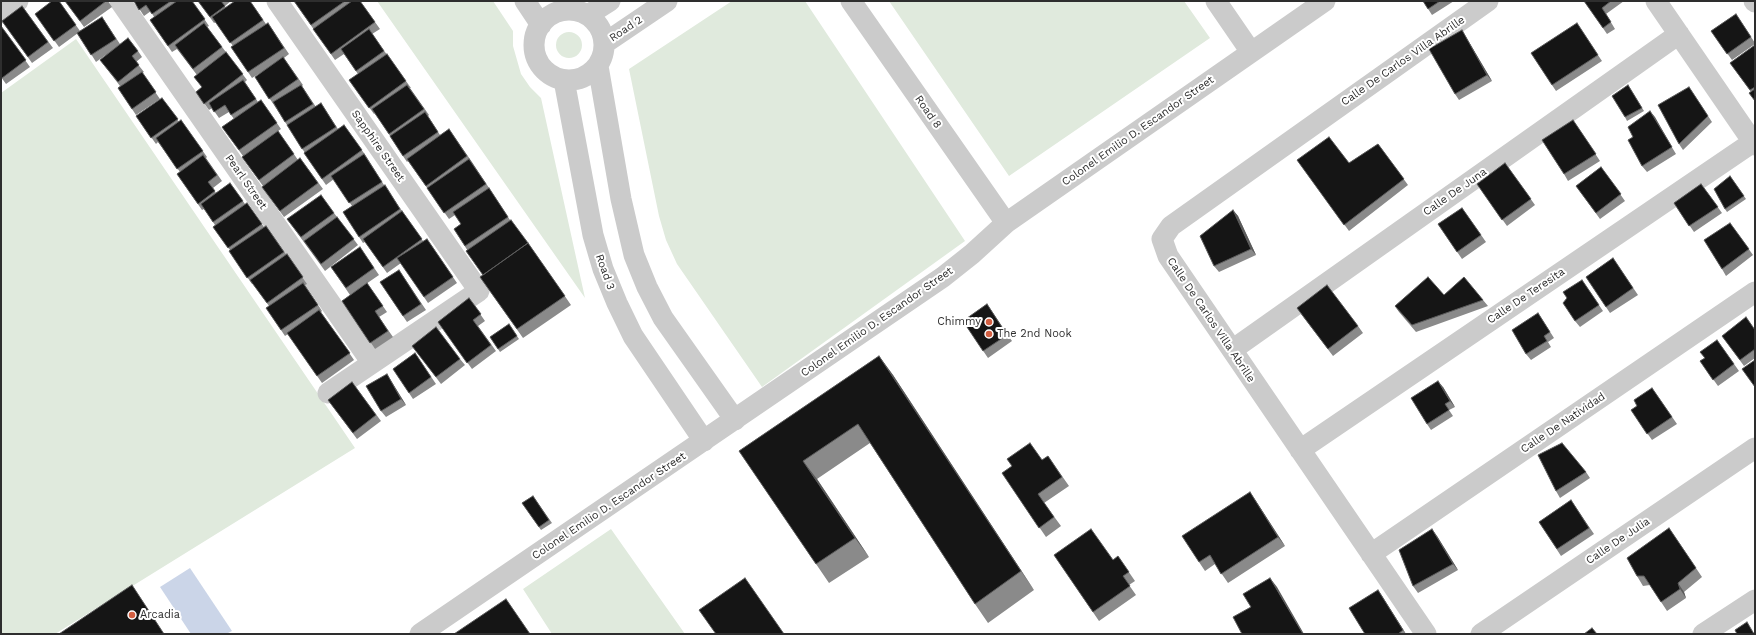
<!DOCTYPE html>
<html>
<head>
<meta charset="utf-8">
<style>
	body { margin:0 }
	#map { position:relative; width:1756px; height:635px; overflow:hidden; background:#fff; font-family:"Work Sans",sans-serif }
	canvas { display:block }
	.frame { position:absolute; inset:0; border:2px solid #2e2e2e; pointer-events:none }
</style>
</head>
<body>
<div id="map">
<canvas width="1756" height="635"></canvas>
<div class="frame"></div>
</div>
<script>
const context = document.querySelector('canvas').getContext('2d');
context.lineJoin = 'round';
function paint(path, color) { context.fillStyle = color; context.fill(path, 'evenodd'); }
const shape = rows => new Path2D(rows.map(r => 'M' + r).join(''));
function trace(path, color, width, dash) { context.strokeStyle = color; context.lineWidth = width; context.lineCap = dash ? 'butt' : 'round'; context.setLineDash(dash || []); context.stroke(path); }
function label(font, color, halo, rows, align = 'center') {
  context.font = font + ' "Work Sans",sans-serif'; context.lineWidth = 4; context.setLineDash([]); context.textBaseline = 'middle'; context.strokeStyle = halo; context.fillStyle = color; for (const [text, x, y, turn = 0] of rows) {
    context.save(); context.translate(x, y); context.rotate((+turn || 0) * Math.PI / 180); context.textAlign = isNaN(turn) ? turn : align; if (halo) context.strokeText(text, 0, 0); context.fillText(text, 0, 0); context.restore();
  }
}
paint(shape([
	[377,1,493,1,513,31,513,46,521,74,530,87,541,98,585,298],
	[732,1,805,1,965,241,762,387,677,264,666,240,659,216,629,69],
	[889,1,1184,1,1210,38,1009,176],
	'556 45a13 13 0 1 1 26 0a13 13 0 1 1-26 0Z',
	[76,39,355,448,55,634,1,634,1,93],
	[611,529,685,634,552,634,523,589]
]), '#e0eadd');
paint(shape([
	[190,568,232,631,226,634,191,634,160,587]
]), '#cbd5e8');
trace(shape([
	[120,1,372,363],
	[277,1,479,291,328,393],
	[525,1,541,25],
	[851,1,1006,223],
	[1216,1,1251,52],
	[1656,1,1755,145],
	[1754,1,1755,2],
	'534 45a35 35 0 1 1 70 0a35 35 0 1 1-70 0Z',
	[1,13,18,1],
	[588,15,610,1],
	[605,43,667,1],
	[598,66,621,199,634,255,647,287,663,318,735,420],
	[564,80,593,235,603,269,617,303,633,336,704,441],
	[1232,350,1679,34],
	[1300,450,1753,142],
	[1371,554,1755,292],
	[420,634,943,277,972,254,1006,223,1325,1],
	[1426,634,1168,256,1162,239,1171,226,1488,1],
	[1481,634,1755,448],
	[1703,634,1755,600]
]), '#cbcbcb', 21);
paint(shape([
	[59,1,80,31,102,17,120,44,138,51,142,57,136,62,144,72,142,73,160,99,136,115,118,88,120,86,100,60,107,54,96,62,78,33,59,47,35,14],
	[65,1,108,1,112,7,84,27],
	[134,1,192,1,209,26,207,27,247,80,245,82,258,102,261,100,281,129,278,131,298,160,300,158,323,189,284,217,262,187,263,186,242,157,243,156,222,127,234,119,229,112,219,118,212,108,209,110,196,92,202,87,194,77,197,75,177,49,172,52,150,20,154,17,151,11,144,16],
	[198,1,231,1,225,6,226,8,250,1,266,24,272,29,289,54,284,58,303,85,302,86,316,107,321,103,338,129,344,125,366,156,384,185,423,241,427,239,457,283,428,303,401,263,387,273,365,242,363,243,343,212,352,206,334,179,326,185,304,153,305,153,287,125,274,105,255,77,262,72,252,78,231,47,233,46,216,22,214,23],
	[294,1,360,1,380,29,372,34,411,88,410,88,429,115,428,116,440,135,449,129,472,162,510,220,528,243,571,305,523,338,480,277,483,275,454,229,461,224,455,215,449,219,408,161,407,162,403,156,390,136,375,113,374,114,349,80,358,74,344,54,335,60],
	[1423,1,1454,1,1432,15],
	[1583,1,1624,1,1606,14,1615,29,1607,34,1585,2,1584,2],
	[22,6,53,48,32,63,2,21],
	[1736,14,1755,43,1755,44,1732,60,1711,31],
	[1,26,30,67,6,84,1,77],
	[1462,30,1466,37,1492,81,1459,100,1455,94],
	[1581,30,1602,61,1556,91,1552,85],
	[1755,45,1755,101,1751,92,1730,63],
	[1628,85,1644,111,1627,121,1625,117],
	[1689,87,1712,122,1683,150,1679,144],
	[162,98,179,122,181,120,207,157,206,158,222,181,213,188,216,193,230,183,245,204,247,203,264,227,266,226,307,284,305,285,322,311,321,312,354,360,322,383,288,334,285,336,281,330,269,306,253,284,252,284,229,251,230,250,213,227,215,225,204,209,202,210,177,174,180,172,158,142,156,144,136,116],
	[1650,111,1676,154,1647,172,1642,166,1633,137],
	[1573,120,1600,161,1568,181,1564,174],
	[1378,144,1408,185,1349,231,1297,160,1349,163],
	[1505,163,1535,205,1507,226,1477,184],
	[1601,167,1625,201,1600,219,1576,186],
	[1730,176,1746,199,1727,212,1725,209],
	[1701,184,1722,213,1694,232,1674,203],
	[1462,208,1486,242,1462,259,1438,224],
	[1233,210,1238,216,1256,255,1219,272,1214,266],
	[334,213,358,245,325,271,287,219],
	[1730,223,1753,255,1726,276,1722,269],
	[360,247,379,275,350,295,331,267],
	[1613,258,1638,295,1610,313,1586,277],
	[399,270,426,310,407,322,380,282],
	[1582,280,1603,311,1580,327,1575,321],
	[367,283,387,312,379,317,393,337,375,349,342,301],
	[1444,295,1483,300,1488,306,1416,332,1399,312,1395,306],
	[469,298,485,321,478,326,496,351,472,369,438,322],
	[987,304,1012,341,988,358,963,321],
	[1538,313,1554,338,1548,342,1551,347,1531,360,1526,354],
	[1301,314,1358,326,1363,333,1333,356],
	[509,324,519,339,500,352,490,337],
	[1755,330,1755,358,1744,366,1722,336],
	[1717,340,1739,371,1718,386,1700,361,1705,358],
	[417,352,460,359,465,365,441,384],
	[415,353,436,384,413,399,393,369],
	[879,356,893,375,1034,590,988,623,975,604,870,443,817,479,869,557,829,583,739,451],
	[387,374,406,405,386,417,381,411],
	[352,382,381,421,357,439,328,400],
	[1443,387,1455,407,1449,410,1453,416,1431,430,1427,424],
	[1652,388,1677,424,1652,440,1631,410,1637,406],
	[1048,456,1069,486,1044,503,1061,526,1046,537,1002,473,1042,460],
	[1586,472,1590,478,1560,498,1556,491],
	[1250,492,1285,546,1228,583,1215,564,1205,571,1199,562],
	[533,496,552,523,541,530,522,503],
	[1571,500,1594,534,1561,556,1539,522],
	[1669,528,1702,577,1684,592,1686,598,1667,611,1650,585,1643,586,1637,576],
	[1437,536,1458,570,1418,593,1413,586],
	[1054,555,1113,560,1124,565,1135,581,1129,585,1136,595,1099,621],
	[1378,590,1382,596,1406,634,1365,634]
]), '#8a8a8a');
paint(shape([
	[1462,30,1466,37,1492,81,1487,75],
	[1650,111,1655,117,1676,154,1672,147],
	[1233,210,1238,216,1256,255,1251,249],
	[879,356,893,375,1034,590,1021,571],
	[387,374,391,381,406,405,401,399],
	[1438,381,1443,387,1455,407,1450,401],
	[803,461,817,479,869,557,855,538],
	[1250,492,1256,501,1285,546,1278,537],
	[1432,529,1437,536,1458,570,1453,564],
	[1270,578,1277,587,1304,634,1303,634],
	[1678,583,1684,592,1686,598,1680,589],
	[1378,590,1382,596,1406,634,1403,630]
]), '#5b5b5b');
const building = shape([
	[52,1,59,1,76,25,54,41,35,14,52,1],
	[65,1,106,1,80,21,65,1],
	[134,1,171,1,152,14,146,5,139,10,134,1],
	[177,1,192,1,205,19,168,46,150,20,177,1],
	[198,1,221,1,225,6,210,17,198,1],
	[235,1,250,1,263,20,230,43,212,17,235,1],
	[294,1,345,1,311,25,294,1],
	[352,1,360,1,375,22,331,54,313,29,352,1],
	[1423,1,1440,1,1428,9,1423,1],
	[1584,1,1611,1,1602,8,1611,22,1603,28,1584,1],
	[22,6,48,42,28,57,2,21,22,6],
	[1736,14,1751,37,1727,54,1711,31,1736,14],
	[102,17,116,39,91,55,77,33,102,17],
	[204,23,222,47,193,69,175,45,204,23],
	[268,23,284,48,248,72,231,47,268,23],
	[1577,23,1598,55,1552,85,1531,53,1577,23],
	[1,26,26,60,2,78,1,76,1,26],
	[369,29,384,51,356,71,341,49,369,29],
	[1462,30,1487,75,1455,94,1429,49,1462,30],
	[128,38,138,51,132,56,139,65,118,82,100,60,128,38],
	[1755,45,1755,87,1750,90,1730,63,1755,45],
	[226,52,243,74,204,104,196,92,202,87,194,77,226,52],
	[387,54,406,81,369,108,349,80,387,54],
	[283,57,298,79,269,99,255,77,283,57],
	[142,72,156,92,132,109,118,88,142,72],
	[243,80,256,99,231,115,225,105,214,112,209,103,243,80],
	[301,85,313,104,285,122,273,102,301,85],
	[407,85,424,109,389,134,372,109,407,85],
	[1628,85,1642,108,1625,117,1612,96,1628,85],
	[1689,87,1708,116,1679,144,1658,105,1689,87],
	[1755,89,1755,101,1749,93,1755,89],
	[162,98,178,119,151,138,136,116,162,98],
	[261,100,277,123,239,150,222,127,261,100],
	[321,103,336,127,302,149,287,125,321,103],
	[1650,111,1672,147,1642,166,1628,140,1633,137,1628,127,1650,111],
	[425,112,438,132,403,156,390,136,425,112],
	[181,120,203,151,177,169,156,138,181,120],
	[1573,120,1596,154,1564,174,1542,140,1573,120],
	[344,125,362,150,322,179,304,153,344,125],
	[449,129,467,156,426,186,407,159,449,129],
	[278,131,294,154,259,180,242,157,278,131],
	[1329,137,1349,163,1378,144,1404,179,1344,225,1297,160,1329,137],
	[364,154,382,182,349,203,331,176,364,154],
	[203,155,217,175,208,182,215,191,198,204,177,174,203,155],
	[300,158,318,183,280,211,262,187,300,158],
	[469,159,486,184,444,213,427,188,469,159],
	[1505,163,1531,199,1502,220,1477,184,1505,163],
	[1601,167,1621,194,1596,213,1576,186,1601,167],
	[1730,176,1744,196,1725,209,1714,189,1730,176],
	[230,183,243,201,213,222,201,204,230,183],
	[1701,184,1718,207,1689,226,1674,203,1701,184],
	[385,185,400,209,359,237,343,212,385,185],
	[489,188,508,217,465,246,454,229,461,224,453,212,489,188],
	[321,195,334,213,301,237,287,219,321,195],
	[247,203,262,224,228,248,213,227,247,203],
	[1462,208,1481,235,1457,252,1438,224,1462,208],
	[1233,210,1251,249,1214,266,1200,236,1233,210],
	[402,211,422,239,383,267,363,239,402,211],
	[337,217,354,239,321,264,304,241,337,217],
	[511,220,528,243,483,275,466,251,511,220],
	[1730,223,1749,249,1722,269,1704,240,1730,223],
	[266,226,284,252,247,278,229,251,266,226],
	[427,239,453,277,424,297,397,258,427,239],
	[528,243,565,296,517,329,480,277,528,243],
	[360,247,374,268,346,288,331,267,360,247],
	[287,254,303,277,267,303,250,280,287,254],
	[1613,258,1633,288,1606,307,1586,277,1613,258],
	[399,270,421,304,403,316,380,282,399,270],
	[1428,277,1444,295,1464,277,1483,300,1412,325,1395,306,1428,277],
	[1582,280,1599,305,1575,321,1563,303,1567,298,1563,292,1582,280],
	[303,283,318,305,281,330,266,308,303,283],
	[367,283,383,306,375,311,388,331,370,343,342,301,367,283],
	[1327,285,1358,326,1328,349,1297,308,1327,285],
	[469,298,481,314,473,320,491,345,467,363,438,322,469,298],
	[987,304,1007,335,983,351,963,321,987,304],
	[319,310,350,353,317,376,287,333,319,310],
	[1538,313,1550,332,1544,336,1547,341,1526,354,1512,330,1538,313],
	[1746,317,1755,330,1755,349,1740,360,1722,336,1746,317],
	[509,324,517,336,498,349,490,337,509,324],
	[436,327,460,359,436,377,412,346,436,327],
	[1717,340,1734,364,1713,380,1700,361,1705,358,1700,352,1717,340],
	[415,353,431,377,409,393,393,369,415,353],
	[879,356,1021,571,975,604,858,424,803,461,855,538,816,564,739,451,879,356],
	[1755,360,1755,387,1742,369,1755,360],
	[387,374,401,399,381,411,366,386,387,374],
	[1438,381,1450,401,1445,404,1449,410,1427,424,1411,398,1438,381],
	[352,382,376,415,353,433,328,400,352,382],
	[1652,388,1672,417,1647,434,1631,410,1637,406,1634,400,1652,388],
	[1030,443,1042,460,1048,456,1062,477,1038,494,1054,517,1039,528,1002,473,1012,466,1007,459,1030,443],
	[1562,443,1586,472,1556,491,1538,455,1562,443],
	[1250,492,1278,537,1221,574,1210,555,1199,562,1182,536,1250,492],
	[533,496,549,520,539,527,522,503,533,496],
	[1571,500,1589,528,1557,549,1539,522,1571,500],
	[1669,528,1696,568,1678,583,1680,589,1661,602,1644,576,1637,576,1627,558,1669,528],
	[1091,529,1113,560,1118,556,1129,572,1123,576,1130,586,1093,612,1054,555,1091,529],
	[1432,529,1453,564,1413,586,1399,550,1432,529],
	[745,578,784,634,716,634,699,610,745,578],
	[1270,578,1303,634,1242,634,1233,617,1251,607,1243,594,1270,578],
	[132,585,164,634,59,634,132,585],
	[1378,590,1403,630,1398,634,1365,634,1349,608,1378,590],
	[506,599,530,634,454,634,506,599],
	[1747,622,1754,634,1737,634,1735,630,1747,622],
	[1592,628,1597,634,1584,634,1592,628]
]);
paint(building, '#151515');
trace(building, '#5b5b5b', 1);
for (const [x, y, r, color] of [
	[989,322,4,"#d35f42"],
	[989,334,4,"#d35f42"],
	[132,615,4,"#d35f42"]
]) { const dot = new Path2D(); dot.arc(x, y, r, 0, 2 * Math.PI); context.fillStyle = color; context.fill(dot); trace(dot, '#fff', 1.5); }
label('11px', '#2e2e2e', '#fff', [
	["Road 2",626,29,-34],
	["Calle De Carlos Villa Abrille",1403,61,-35],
	["Road 8",928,112,55],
	["Colonel Emilio D. Escandor Street",1138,131,-35],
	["Sapphire Street",378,146,55],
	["Pearl Street",246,182,55],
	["Calle De Juna",1455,192,-35],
	["Road 3",605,272,70],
	["Calle De Teresita",1526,296,-34],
	["Calle De Carlos Villa Abrille",1211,320,56],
	["Colonel Emilio D. Escandor Street",877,322,-35],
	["Calle De Natividad",1563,423,-34],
	["Colonel Emilio D. Escandor Street",609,506,-34],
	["Calle De Julia",1618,541,-34]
]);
label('11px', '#2e2e2e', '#fff', [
	["Chimmy",981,322,"right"],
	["The 2nd Nook",997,334],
	["Arcadia",140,615]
], 'left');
</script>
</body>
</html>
